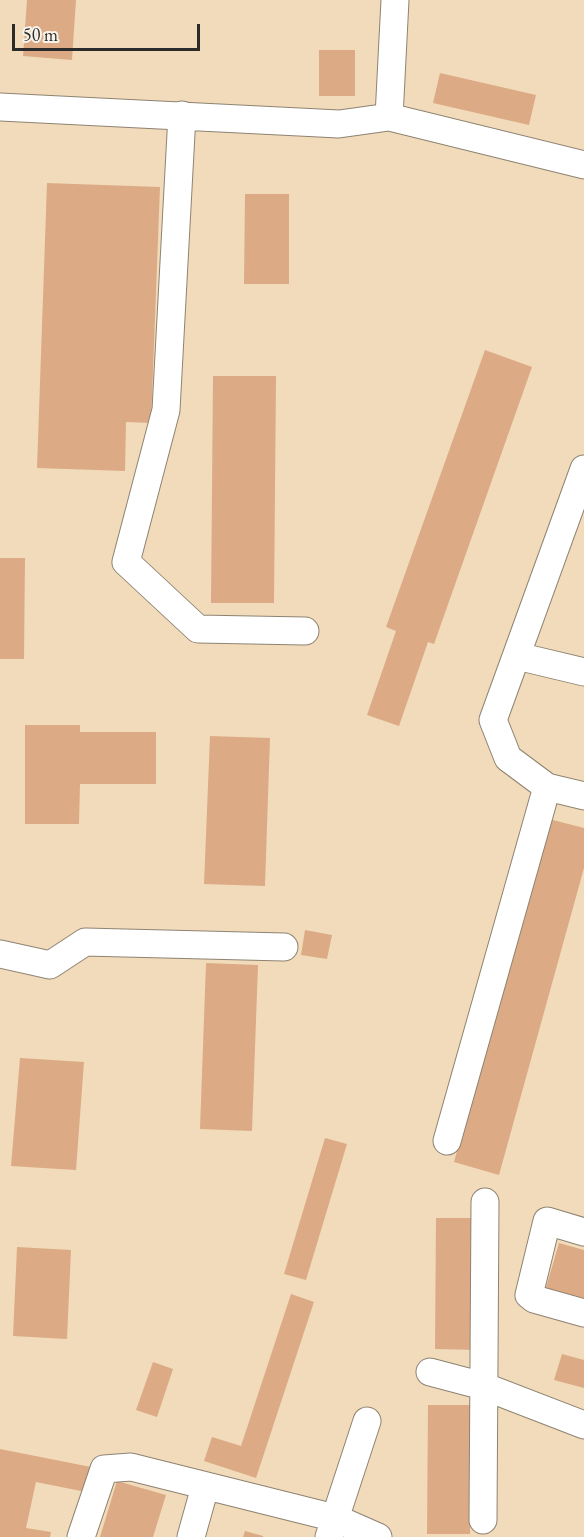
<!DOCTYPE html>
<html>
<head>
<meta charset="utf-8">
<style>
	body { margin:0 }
	#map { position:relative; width:584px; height:1537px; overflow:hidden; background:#f1dbba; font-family:"EB Garamond",serif }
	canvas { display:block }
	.scale { position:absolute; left:12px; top:24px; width:188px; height:27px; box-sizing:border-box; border:3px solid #2b2b2b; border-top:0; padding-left:8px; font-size:18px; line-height:21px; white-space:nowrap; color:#2b2b2b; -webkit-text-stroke:4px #f7f3e8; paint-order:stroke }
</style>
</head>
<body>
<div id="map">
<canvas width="584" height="1537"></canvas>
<div class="scale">50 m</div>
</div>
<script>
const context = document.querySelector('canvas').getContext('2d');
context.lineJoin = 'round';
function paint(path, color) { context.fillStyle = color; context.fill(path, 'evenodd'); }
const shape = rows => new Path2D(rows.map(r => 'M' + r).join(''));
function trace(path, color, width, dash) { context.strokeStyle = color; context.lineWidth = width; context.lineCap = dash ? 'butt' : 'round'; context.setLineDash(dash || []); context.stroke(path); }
paint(shape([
	[27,0,76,0,72,60,23,56],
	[319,50,355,50,355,96,319,96],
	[440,73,536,95,529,125,433,103],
	[47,183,160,187,151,423,126,422,125,471,37,468],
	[245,194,289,194,289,284,244,284],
	[485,350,532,367,434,644,428,642,399,726,367,715,396,631,386,627],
	[213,376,276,376,274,603,211,603],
	[0,558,25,558,24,659,0,659],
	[25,725,80,725,80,732,156,732,156,784,80,784,79,824,25,824],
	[210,736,270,738,265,886,204,884],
	[549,819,584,828,584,868,499,1175,454,1162],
	[305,930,332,935,327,959,301,955],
	[206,963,258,965,252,1131,200,1129],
	[20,1058,84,1062,76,1170,11,1166],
	[325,1138,347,1144,306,1280,284,1274],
	[436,1218,478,1218,477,1350,435,1349],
	[559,1243,584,1250,584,1302,545,1291],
	[17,1247,71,1250,67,1339,13,1336],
	[291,1294,314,1302,256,1478,204,1461,212,1437,241,1446],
	[562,1354,584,1360,584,1388,554,1380],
	[153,1362,173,1369,157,1417,136,1410],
	[428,1405,471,1405,470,1534,427,1534],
	[0,1449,91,1467,86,1492,36,1482,26,1528,51,1532,50,1537,0,1537],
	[117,1481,166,1495,153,1537,100,1537],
	[245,1531,263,1536,263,1537,243,1537]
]), '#dcab85');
const minor = shape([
	[0,107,339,124,389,117,584,165],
	[182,115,166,410,126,562,198,629,305,631],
	[389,117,395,0],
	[584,469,493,720,508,758,547,787,584,796],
	[517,656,584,672],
	[0,954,50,965,85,942,284,947],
	[447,1141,547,787],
	[584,1232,547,1221,529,1295,534,1299,584,1313],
	[430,1372,483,1386,584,1425],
	[483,1520,485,1202],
	[81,1537,104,1469,131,1467,335,1518,378,1537],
	[191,1537,205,1487],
	[329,1537,367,1421]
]);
trace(minor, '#8e8372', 29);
trace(minor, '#fff', 27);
</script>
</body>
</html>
